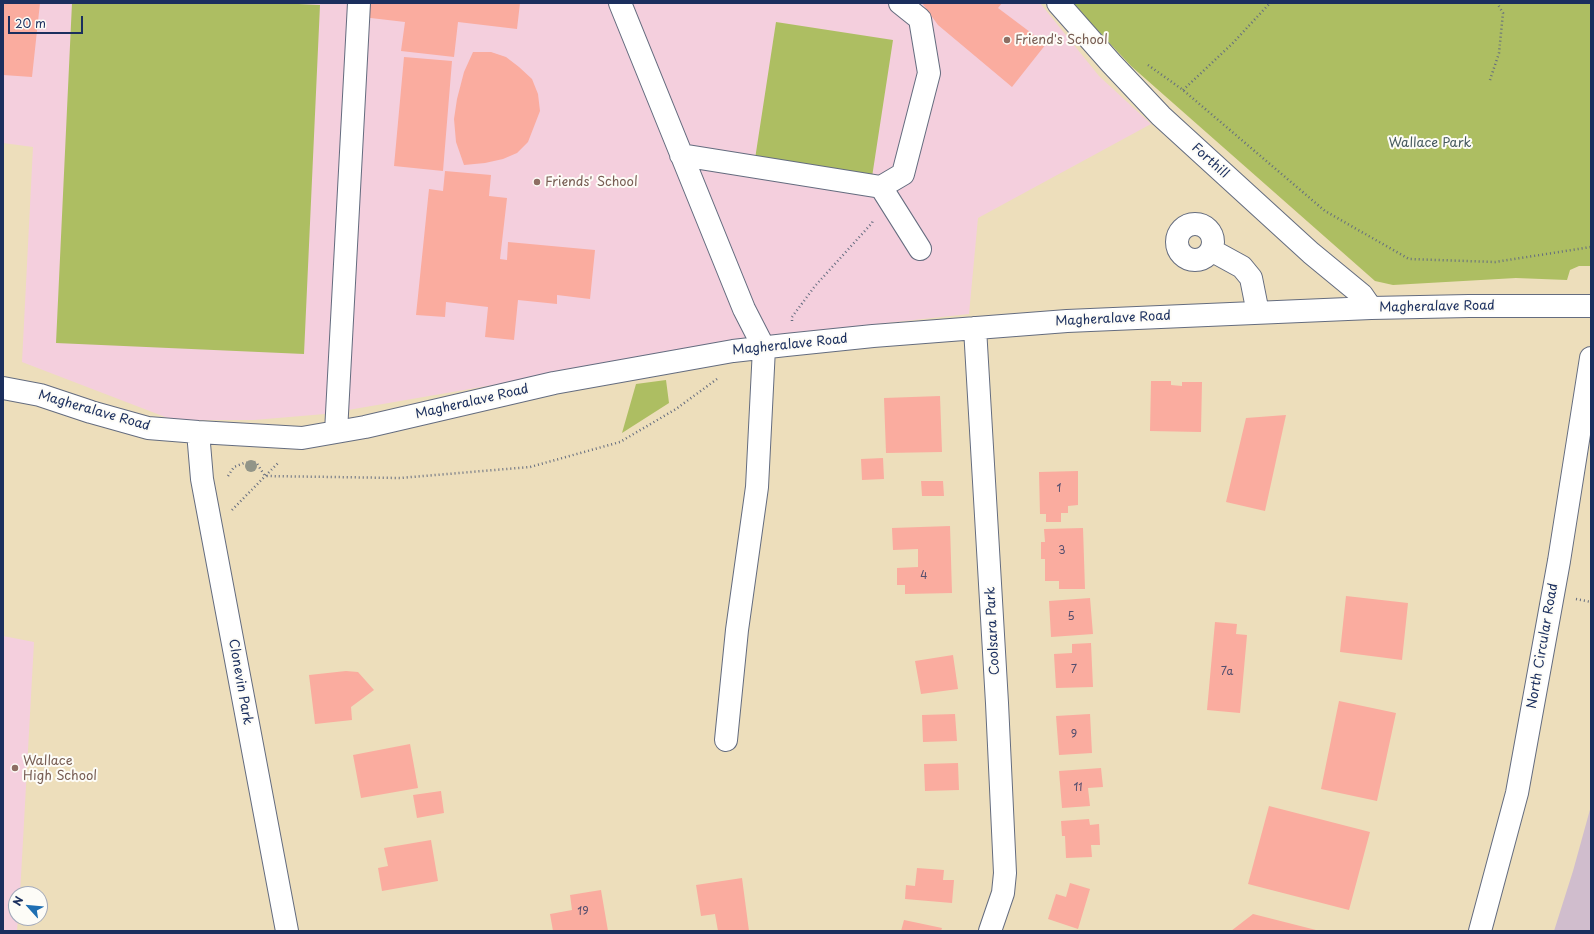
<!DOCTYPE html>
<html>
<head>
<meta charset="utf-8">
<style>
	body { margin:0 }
	#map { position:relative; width:1594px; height:934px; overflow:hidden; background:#eddebb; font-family:"Playpen Sans",sans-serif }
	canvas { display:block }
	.frame { position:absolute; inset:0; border:4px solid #1b2f5e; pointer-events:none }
	.north { position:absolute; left:8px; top:886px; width:40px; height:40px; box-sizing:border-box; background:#fdfcf7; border:1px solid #a3aaba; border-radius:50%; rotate:297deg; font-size:11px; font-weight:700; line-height:16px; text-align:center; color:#1b2f5e }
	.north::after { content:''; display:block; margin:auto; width:14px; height:18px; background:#1f6fb2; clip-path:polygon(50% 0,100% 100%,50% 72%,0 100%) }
	.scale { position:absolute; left:8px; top:16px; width:75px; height:18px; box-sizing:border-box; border:2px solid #1b2f5e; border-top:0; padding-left:5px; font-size:12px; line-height:14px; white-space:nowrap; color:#1b2f5e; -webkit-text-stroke:3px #fdfcf7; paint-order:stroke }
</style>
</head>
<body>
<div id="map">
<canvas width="1594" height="934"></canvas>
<div class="frame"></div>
<div class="north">N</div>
<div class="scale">20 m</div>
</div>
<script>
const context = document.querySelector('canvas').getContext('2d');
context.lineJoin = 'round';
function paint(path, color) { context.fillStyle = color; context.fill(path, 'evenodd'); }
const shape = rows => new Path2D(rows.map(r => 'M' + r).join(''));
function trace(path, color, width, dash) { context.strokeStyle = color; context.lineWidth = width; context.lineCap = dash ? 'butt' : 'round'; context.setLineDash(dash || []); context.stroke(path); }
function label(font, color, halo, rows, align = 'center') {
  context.font = font + ' "Playpen Sans",sans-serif'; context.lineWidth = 4; context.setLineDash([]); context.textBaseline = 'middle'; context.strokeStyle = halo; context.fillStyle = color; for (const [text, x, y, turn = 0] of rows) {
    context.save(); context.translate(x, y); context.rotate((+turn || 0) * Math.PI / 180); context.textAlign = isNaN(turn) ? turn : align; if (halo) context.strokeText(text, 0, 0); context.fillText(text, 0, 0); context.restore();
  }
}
paint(shape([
	[3,3,1040,3,1099,76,1151,124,978,218,969,314,794,333,325,414,254,420,173,420,22,362,33,147,3,143],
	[3,636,34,642,20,894,16,894,16,918,18,918,17,931,3,931]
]), '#f4cfdd');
paint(shape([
	[1591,806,1591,931,1554,931,1573,871]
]), '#d0bdcd');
paint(shape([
	[72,3,277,3,320,5,304,354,56,343],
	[1072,3,1591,3,1591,266,1579,266,1570,270,1567,280,1516,278,1393,285,1375,281,1131,66],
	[776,22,893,40,872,177,755,159],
	[666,380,669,403,622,433,636,384]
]), '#adbe62');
paint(shape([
	[3,3,40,3,32,77,3,75],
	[363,3,520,3,517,29,458,22,454,57,401,51,405,22,362,17],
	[922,3,1002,3,998,8,1046,44,1012,87,938,25],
	[473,52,491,52,506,57,519,67,532,79,538,94,540,111,528,142,517,153,503,159,485,163,464,165,456,142,454,119,457,99,464,72],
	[404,57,452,61,443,171,394,166],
	[445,171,491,175,489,196,507,198,500,259,507,260,508,242,595,250,590,299,557,295,557,304,518,300,514,340,485,337,488,307,446,302,445,317,416,315,429,189,443,191],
	[1151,381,1171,381,1171,385,1182,386,1182,382,1202,382,1201,432,1150,431],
	[940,396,942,452,886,453,884,398],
	[1286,415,1265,511,1226,502,1246,418],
	[883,458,884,479,862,480,861,459],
	[1078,471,1078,505,1068,506,1068,513,1061,513,1061,522,1046,522,1046,514,1040,514,1039,472],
	[921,481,943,481,944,496,922,496],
	[950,526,952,593,905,594,905,585,897,585,897,568,918,567,918,549,893,550,892,528],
	[1083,528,1085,589,1059,589,1059,581,1045,581,1045,559,1041,559,1041,542,1045,542,1044,529],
	[1346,596,1408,603,1402,660,1340,652],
	[1090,598,1093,634,1051,637,1049,601],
	[1215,622,1237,624,1236,634,1247,635,1240,713,1207,710],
	[1091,643,1093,687,1056,688,1054,654,1072,653,1072,644],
	[953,655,958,689,921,694,915,661],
	[346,671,358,672,374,690,351,707,352,720,315,724,309,675],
	[1339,701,1396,713,1377,801,1321,789],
	[955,714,957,741,923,742,922,715],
	[1090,714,1092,753,1059,755,1056,716],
	[410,744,418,788,361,798,353,755],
	[958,763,959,790,925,791,924,764],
	[1101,768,1103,787,1088,788,1090,806,1062,808,1059,771],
	[441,791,444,813,417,818,413,795],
	[1269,806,1370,832,1349,910,1248,884],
	[1089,819,1090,825,1099,824,1100,845,1091,845,1092,857,1066,858,1065,836,1062,836,1061,821],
	[431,840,438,881,382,891,378,868,388,866,384,848],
	[917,868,944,870,943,880,954,880,952,903,905,899,906,885,915,886],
	[742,878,749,931,718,931,715,914,701,916,696,885],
	[1070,883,1090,889,1078,929,1048,919,1056,894,1066,897],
	[601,890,608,931,553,931,550,914,572,910,570,895],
	[1253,914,1316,930,1315,931,1231,931],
	[904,920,942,928,941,931,901,931]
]), '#faac9f');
const minor = shape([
	[620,3,744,309,764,348,757,487,737,630,726,740],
	[1058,3,1111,63,1161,116,1311,253,1362,295,1371,308],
	[681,155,881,187,920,249],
	[881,187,903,174,929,73,920,19,900,3],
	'1177 242a18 18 0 1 1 36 0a18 18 0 1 1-36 0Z',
	[1211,250,1242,267,1251,278,1258,313],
	[975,328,997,703,1005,873,1003,893,990,931],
	[3,388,40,395,91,412,148,428,198,432,302,438,365,427,554,383,733,351,786,345,873,336,1067,321,1371,308,1469,306,1591,306],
	[198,432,202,479,287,931],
	[336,432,359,3],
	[1480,931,1517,793,1559,561,1591,358]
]);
trace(minor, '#646c7f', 24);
trace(shape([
	[1148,65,1183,90,1325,211,1409,259,1495,262,1591,247],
	[1490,80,1499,53,1503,13,1497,3],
	[1183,90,1232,44,1270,3],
	[792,321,792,317,815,286,872,223,873,220],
	[228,476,234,467,244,463,256,462,265,476,400,478,530,467,620,442,676,409,717,379],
	[232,510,279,462],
	[1576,599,1591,602]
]), '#646c7f', 2.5, [1, 3]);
trace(minor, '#fff', 22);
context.fillStyle = '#929588';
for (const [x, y] of [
	[251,466]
]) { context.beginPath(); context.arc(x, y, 6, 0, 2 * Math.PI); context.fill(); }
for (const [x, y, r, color] of [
	[1007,40,4,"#8d6e63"],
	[537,182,4,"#8d6e63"],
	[15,768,4,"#8d6e63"]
]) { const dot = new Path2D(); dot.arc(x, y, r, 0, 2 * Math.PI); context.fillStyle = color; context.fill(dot); trace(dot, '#fdfcf7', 1.5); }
label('11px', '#534e6e', null, [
	["1",1059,489],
	["3",1062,551],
	["4",924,576],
	["5",1071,617],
	["7",1074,670],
	["7a",1227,672],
	["9",1074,735],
	["11",1078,788],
	["19",583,912]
]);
label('13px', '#785e54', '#fdfcf7', [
	["Friend's School",1015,40],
	["Friends' School",545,182],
	["Wallace",23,761],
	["High School",23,776]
], 'left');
label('13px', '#475a5f', '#fdfcf7', [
	["Wallace Park",1430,143]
]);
label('13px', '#1b2f5e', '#fdfcf7', [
	["Forthill",1210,161,42],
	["Magheralave Road",1437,307,-1],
	["Magheralave Road",1113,319,-3],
	["Magheralave Road",790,345,-6],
	["Magheralave Road",472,402,-13],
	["Magheralave Road",94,411,16],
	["Coolsara Park",993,631,-93],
	["North Circular Road",1543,646,-80],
	["Clonevin Park",240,682,80]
]);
</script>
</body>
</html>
